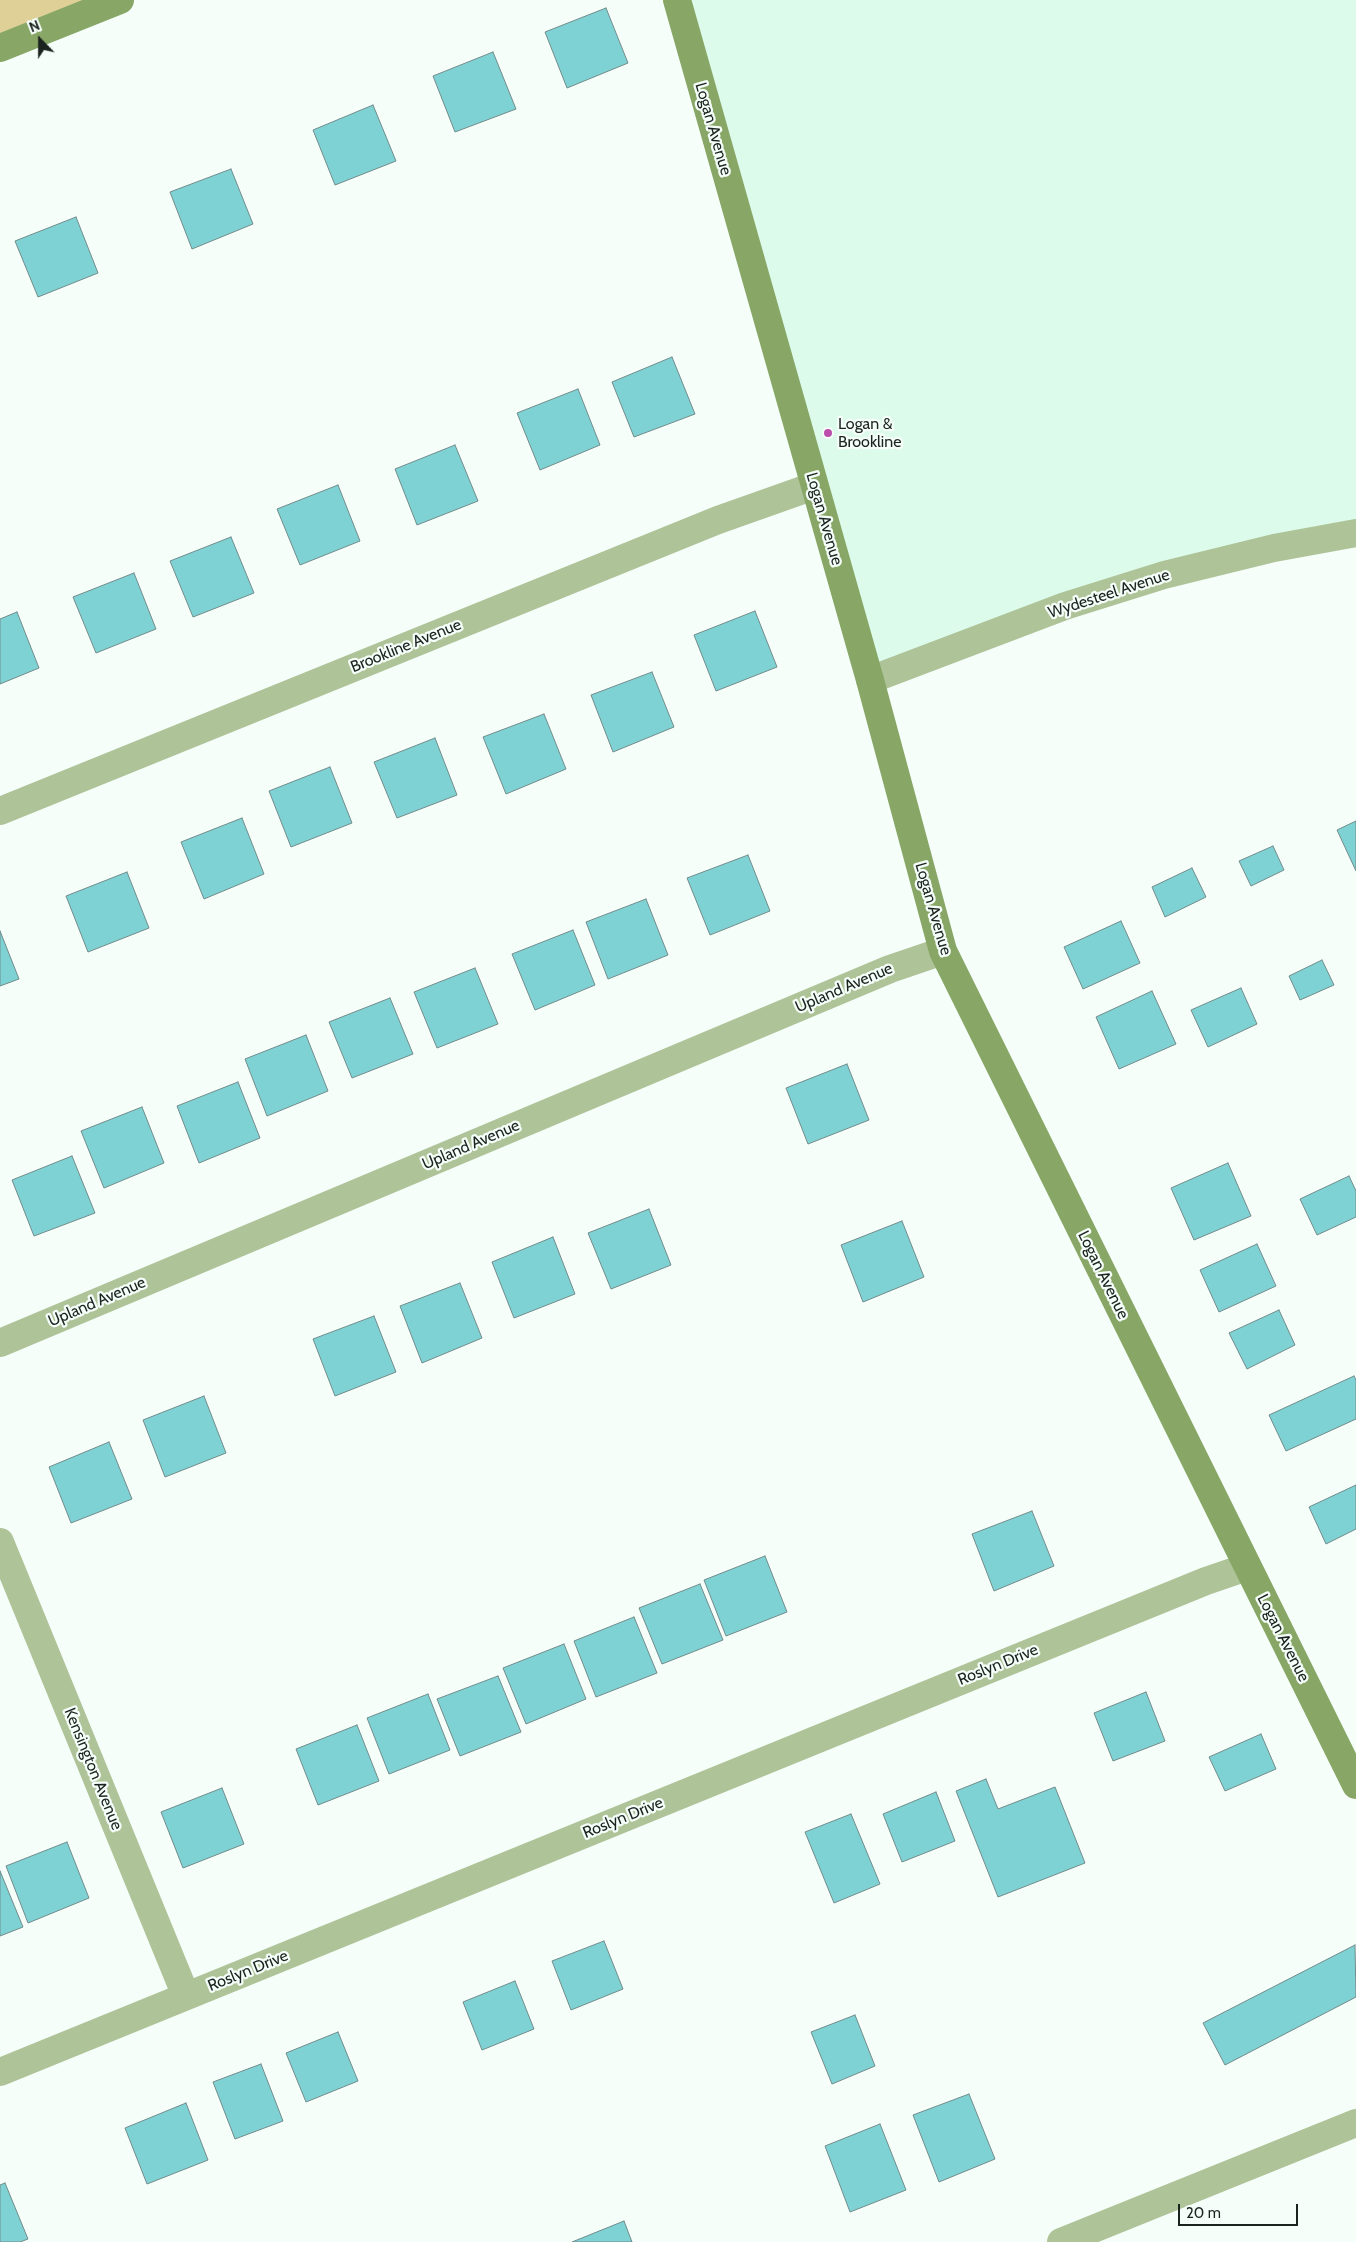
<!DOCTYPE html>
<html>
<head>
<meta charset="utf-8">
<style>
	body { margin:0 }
	#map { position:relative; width:1356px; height:2242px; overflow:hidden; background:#f5fef9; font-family:Cabin,sans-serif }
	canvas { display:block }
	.north { position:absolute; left:15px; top:15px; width:50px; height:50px; -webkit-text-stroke:4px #f5fef9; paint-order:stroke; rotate:338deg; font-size:14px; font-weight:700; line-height:20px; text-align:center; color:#1b231f }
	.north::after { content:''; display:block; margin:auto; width:18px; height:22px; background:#1b231f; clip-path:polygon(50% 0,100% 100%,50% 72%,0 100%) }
	.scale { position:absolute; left:1178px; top:2204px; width:120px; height:22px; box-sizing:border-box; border:2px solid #1b231f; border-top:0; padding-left:6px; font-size:15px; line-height:18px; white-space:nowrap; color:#1b231f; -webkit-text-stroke:4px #f5fef9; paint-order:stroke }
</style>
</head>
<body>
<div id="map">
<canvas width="1356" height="2242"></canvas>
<div class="north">N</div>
<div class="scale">20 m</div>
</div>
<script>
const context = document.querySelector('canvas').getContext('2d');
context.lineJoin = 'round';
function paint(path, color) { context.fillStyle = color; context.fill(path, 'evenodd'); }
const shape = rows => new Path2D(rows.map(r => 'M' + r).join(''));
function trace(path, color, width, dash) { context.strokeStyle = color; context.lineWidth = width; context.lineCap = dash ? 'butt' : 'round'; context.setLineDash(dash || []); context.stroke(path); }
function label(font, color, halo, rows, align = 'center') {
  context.font = font + ' Cabin,sans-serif'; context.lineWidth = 4.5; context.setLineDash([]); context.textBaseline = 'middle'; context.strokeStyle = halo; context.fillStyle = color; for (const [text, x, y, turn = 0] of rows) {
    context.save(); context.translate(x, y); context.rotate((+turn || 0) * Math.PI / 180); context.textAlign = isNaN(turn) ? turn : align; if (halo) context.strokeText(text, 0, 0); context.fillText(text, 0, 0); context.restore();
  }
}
paint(shape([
	[677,0,1356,0,1356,533,1274,548,870,680]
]), '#dcfbeb');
paint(shape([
	[0,0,120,0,0,48]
]), '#dfd098');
const building = shape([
	[606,8,628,63,567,88,545,32,606,8],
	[493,52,516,109,455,132,433,76,493,52],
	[373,105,396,161,335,185,313,130,373,105],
	[231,169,253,224,192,249,170,192,231,169],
	[76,217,98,273,38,297,15,241,76,217],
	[672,357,695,414,634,437,612,382,672,357],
	[578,389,600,445,540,470,517,413,578,389],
	[455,445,478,501,417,525,395,469,455,445],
	[338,485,360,541,300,565,277,509,338,485],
	[231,537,254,593,193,617,170,561,231,537],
	[134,573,156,629,96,653,73,597,134,573],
	[755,611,777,667,716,691,694,635,755,611],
	[17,612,39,668,0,684,0,619,17,612],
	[652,672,674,727,613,752,591,695,652,672],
	[544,714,566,769,506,794,483,737,544,714],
	[435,738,457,795,397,818,374,762,435,738],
	[330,767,352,823,291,847,269,791,330,767],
	[242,818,264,874,204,899,181,842,242,818],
	[1356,821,1356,871,1337,830,1356,821],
	[1273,846,1284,870,1251,886,1239,861,1273,846],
	[748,855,770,911,710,935,687,878,748,855],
	[1192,868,1206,897,1165,917,1152,887,1192,868],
	[127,872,149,928,88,952,66,896,127,872],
	[646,899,668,955,608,979,586,922,646,899],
	[1121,921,1140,963,1083,989,1064,947,1121,921],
	[573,930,595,985,535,1010,512,954,573,930],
	[0,931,19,979,0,986,0,931],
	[1322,960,1334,985,1300,1000,1289,976,1322,960],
	[475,968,498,1024,437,1048,414,992,475,968],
	[1241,988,1257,1024,1208,1047,1191,1010,1241,988],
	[1152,991,1176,1044,1119,1069,1096,1017,1152,991],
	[390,998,413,1054,352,1078,329,1022,390,998],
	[306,1035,328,1091,267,1116,245,1059,306,1035],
	[847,1064,869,1120,808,1144,786,1088,847,1064],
	[238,1082,260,1138,199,1163,177,1106,238,1082],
	[142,1107,164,1163,104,1188,81,1131,142,1107],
	[72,1156,95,1213,34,1236,12,1180,72,1156],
	[1228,1163,1251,1216,1194,1240,1171,1188,1228,1163],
	[1349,1176,1356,1191,1356,1217,1317,1235,1300,1199,1349,1176],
	[649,1209,671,1265,611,1289,588,1233,649,1209],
	[902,1221,924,1277,863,1302,841,1245,902,1221],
	[553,1237,575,1294,514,1318,492,1262,553,1237],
	[1257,1244,1276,1286,1219,1312,1200,1270,1257,1244],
	[460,1283,482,1338,422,1363,400,1306,460,1283],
	[1279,1310,1295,1345,1247,1369,1229,1333,1279,1310],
	[374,1316,396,1372,335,1396,313,1339,374,1316],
	[1354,1376,1356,1380,1356,1419,1286,1451,1269,1415,1354,1376],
	[204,1396,226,1453,165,1477,143,1420,204,1396],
	[109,1442,132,1499,71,1523,49,1467,109,1442],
	[1356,1485,1356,1529,1326,1544,1309,1507,1356,1485],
	[1032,1511,1054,1566,994,1591,972,1534,1032,1511],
	[765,1556,787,1612,726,1636,704,1580,765,1556],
	[700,1584,723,1640,662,1664,639,1608,700,1584],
	[634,1617,657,1673,596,1697,574,1641,634,1617],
	[564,1644,586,1699,526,1724,503,1668,564,1644],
	[498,1676,521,1732,460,1756,437,1699,498,1676],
	[1146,1692,1165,1741,1113,1761,1094,1713,1146,1692],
	[428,1694,450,1750,389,1774,367,1718,428,1694],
	[357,1725,379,1781,318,1805,296,1749,357,1725],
	[1261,1734,1276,1769,1225,1791,1209,1757,1261,1734],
	[986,1779,998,1809,1055,1787,1085,1863,998,1897,956,1791,986,1779],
	[222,1788,244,1844,183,1868,161,1812,222,1788],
	[936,1792,955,1841,902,1862,883,1814,936,1792],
	[851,1814,880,1884,834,1903,805,1832,851,1814],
	[67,1842,89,1898,28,1923,6,1866,67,1842],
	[0,1871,23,1927,0,1936,0,1871],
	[604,1941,623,1989,571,2010,552,1961,604,1941],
	[1355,1945,1356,1997,1225,2065,1203,2023,1355,1945],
	[515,1981,534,2029,482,2050,463,2002,515,1981],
	[855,2015,875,2066,832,2084,811,2032,855,2015],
	[338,2032,358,2081,306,2102,286,2053,338,2032],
	[261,2064,283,2121,235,2139,213,2082,261,2064],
	[969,2094,995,2159,939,2182,913,2115,969,2094],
	[186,2103,208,2160,147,2184,125,2128,186,2103],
	[880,2124,906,2190,850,2212,825,2146,880,2124],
	[5,2183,28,2239,20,2242,0,2242,0,2185,5,2183],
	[624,2221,632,2242,572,2242,624,2221]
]);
paint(building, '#7fd2d4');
trace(building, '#728b8b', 1);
trace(shape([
	[870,680,1065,606,1164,575,1274,548,1356,533],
	[0,811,718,520,814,486],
	[0,1343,890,969,943,951],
	[0,1542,186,1996],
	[0,2072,1206,1581,1247,1567],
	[1061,2242,1356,2123]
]), '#aec398', 28);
trace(shape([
	[677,0,870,680,943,951,1356,1785],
	[0,48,120,0]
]), '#88a766', 28);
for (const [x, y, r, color] of [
	[828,433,5,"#bc4eac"]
]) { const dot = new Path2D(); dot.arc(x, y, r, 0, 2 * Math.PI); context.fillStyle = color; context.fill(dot); trace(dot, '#f5fef9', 2); }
label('16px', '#1b231f', '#f5fef9', [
	["Logan Avenue",713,129,74],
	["Logan Avenue",824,519,74],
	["Wydesteel Avenue",1109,594,-18],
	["Brookline Avenue",406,646,-22],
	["Logan Avenue",933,909,74],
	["Upland Avenue",844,988,-23],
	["Upland Avenue",471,1145,-23],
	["Logan Avenue",1103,1275,64],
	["Upland Avenue",97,1302,-23],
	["Logan Avenue",1283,1638,63],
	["Roslyn Drive",998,1665,-22],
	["Kensington Avenue",93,1769,68],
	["Roslyn Drive",623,1818,-22],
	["Roslyn Drive",248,1971,-22]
]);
label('16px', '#1b231f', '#f5fef9', [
	["Logan &",838,424],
	["Brookline",838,442]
], 'left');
</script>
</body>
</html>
